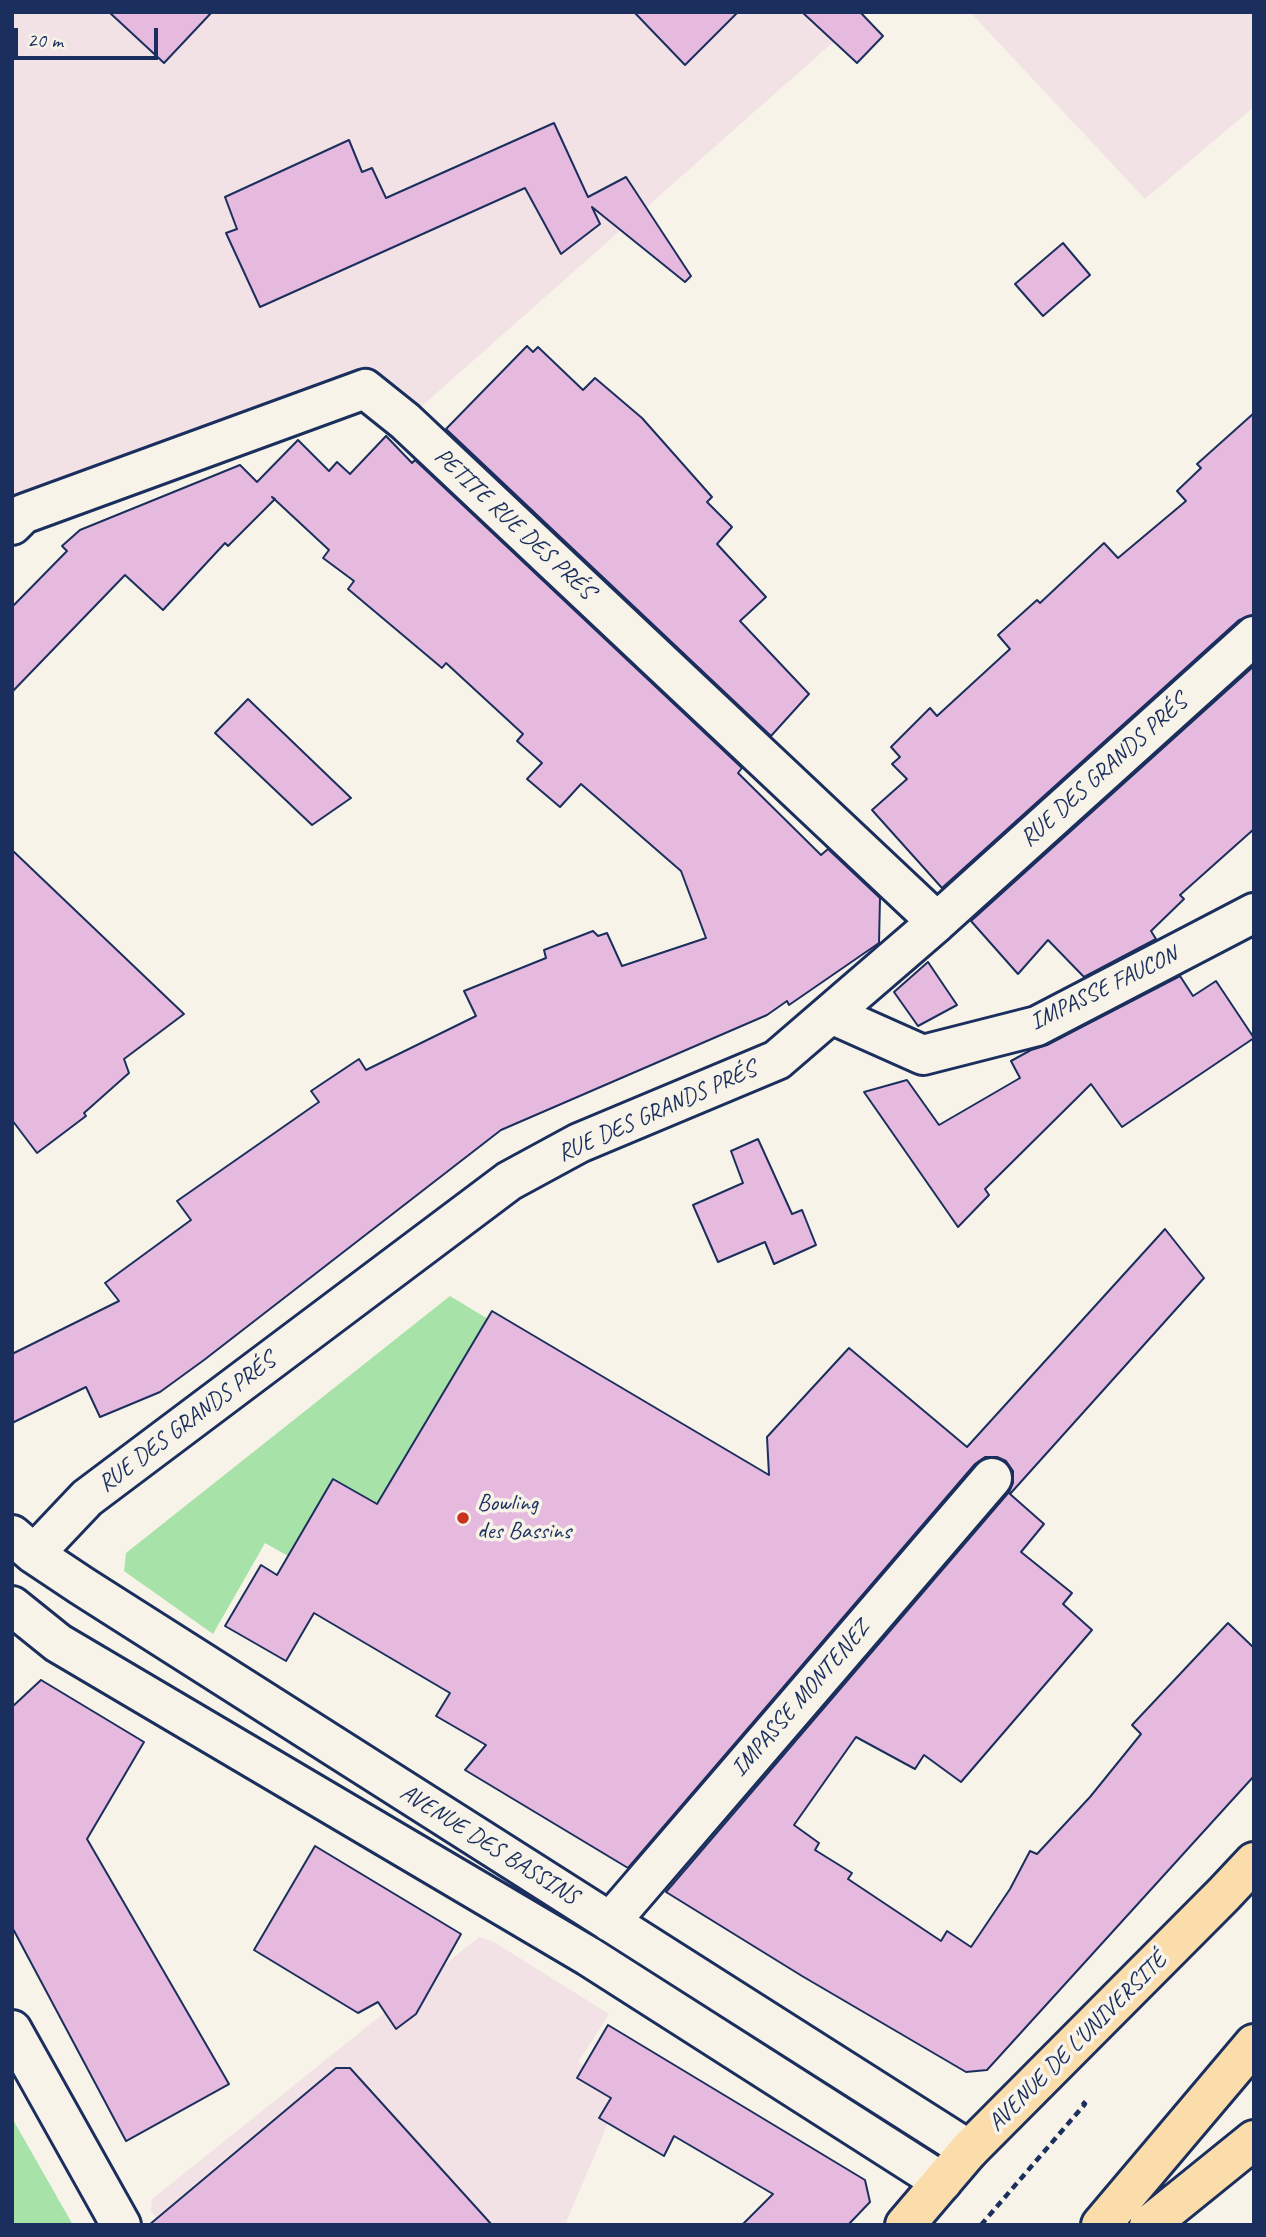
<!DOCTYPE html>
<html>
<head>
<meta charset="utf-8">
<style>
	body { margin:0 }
	#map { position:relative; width:1266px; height:2237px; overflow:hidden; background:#f7f3e8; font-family:Caveat,sans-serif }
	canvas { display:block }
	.frame { position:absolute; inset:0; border:14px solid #1b2f5e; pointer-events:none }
	.scale { position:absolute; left:14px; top:28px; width:144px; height:32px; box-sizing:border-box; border:4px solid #1b2f5e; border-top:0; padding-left:9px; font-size:21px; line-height:24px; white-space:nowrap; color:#1b2f5e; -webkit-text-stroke:5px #f7f3e8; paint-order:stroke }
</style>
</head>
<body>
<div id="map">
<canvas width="1266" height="2237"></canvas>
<div class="frame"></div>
<div class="scale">20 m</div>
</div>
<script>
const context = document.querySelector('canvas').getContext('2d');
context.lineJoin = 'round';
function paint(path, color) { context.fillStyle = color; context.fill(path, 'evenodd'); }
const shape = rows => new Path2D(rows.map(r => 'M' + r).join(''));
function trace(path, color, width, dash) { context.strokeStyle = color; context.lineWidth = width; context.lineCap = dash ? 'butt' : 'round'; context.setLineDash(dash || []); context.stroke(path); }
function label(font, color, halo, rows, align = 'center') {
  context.font = font + ' Caveat,sans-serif'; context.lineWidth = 7; context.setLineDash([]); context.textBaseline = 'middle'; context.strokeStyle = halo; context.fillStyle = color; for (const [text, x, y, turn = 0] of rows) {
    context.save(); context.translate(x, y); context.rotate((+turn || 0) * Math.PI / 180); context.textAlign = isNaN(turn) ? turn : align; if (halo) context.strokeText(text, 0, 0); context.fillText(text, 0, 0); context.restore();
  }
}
paint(shape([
	[12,12,867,12,405,421,364,389,12,525],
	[970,12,1254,12,1254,107,1145,199],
	[479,1937,494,1942,609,2014,578,2062,622,2090,565,2225,161,2225,151,2211,152,2199]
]), '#f2e2e5');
paint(shape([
	[450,1296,493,1322,338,1584,265,1543,213,1634,124,1571,126,1553],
	[12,2118,73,2225,12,2225]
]), '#a7e2a8');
const building = shape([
	[109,12,212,12,164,63,109,12],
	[634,12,738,12,685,65,634,12],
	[802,12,860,12,883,36,857,63,802,12],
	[554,123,588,197,626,177,691,276,685,282,592,207,600,224,561,254,525,188,260,307,226,233,237,229,225,197,349,140,362,172,372,168,386,198,554,123],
	[1063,243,1090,275,1043,316,1015,284,1063,243],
	[527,346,533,352,538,347,583,390,595,378,642,418,712,497,707,502,732,527,717,544,766,597,740,621,809,694,771,736,446,429,527,346],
	[1254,413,1254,615,1239,620,942,888,872,810,907,779,892,764,900,757,891,747,930,708,937,716,1010,649,998,635,1037,600,1040,603,1104,543,1118,558,1186,501,1177,491,1201,468,1197,464,1254,413],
	[386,436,412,463,415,460,742,768,738,773,821,855,828,849,880,898,879,943,789,1005,787,1001,767,1015,501,1130,204,1360,160,1392,100,1417,86,1387,12,1423,12,1354,119,1301,105,1283,191,1220,177,1201,319,1102,311,1091,359,1059,366,1070,476,1016,464,991,546,958,544,950,593,931,598,936,607,933,622,966,706,938,681,871,581,784,560,807,527,779,542,763,517,741,523,734,446,663,442,668,348,589,354,581,323,558,329,550,272,497,275,499,228,546,225,543,163,610,125,575,12,692,12,607,67,551,62,546,80,530,240,465,257,482,298,440,329,471,337,462,350,474,386,436],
	[1254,666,1254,829,1180,895,1184,899,1151,931,1156,939,1084,977,1048,940,1018,974,971,921,1254,666],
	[248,699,351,798,312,825,215,733,248,699],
	[12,850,184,1014,124,1059,129,1073,84,1113,86,1116,37,1153,12,1120,12,850],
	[928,962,957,1005,918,1026,894,992,928,962],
	[1180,976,1193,996,1216,981,1254,1038,1122,1127,1091,1084,985,1189,989,1195,958,1227,864,1092,907,1080,939,1125,1020,1078,1011,1061,1031,1050,1047,1045,1180,976],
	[758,1139,792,1214,802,1210,816,1245,774,1264,765,1242,718,1262,693,1205,743,1183,731,1151,758,1139],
	[1165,1229,1204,1278,1010,1494,1044,1524,1021,1552,1072,1593,1063,1604,1092,1630,961,1782,924,1755,915,1769,856,1737,794,1825,819,1843,815,1850,852,1873,848,1879,941,1941,947,1931,971,1947,1010,1889,1030,1851,1037,1854,1090,1797,1141,1734,1132,1725,1228,1623,1254,1648,1254,1776,987,2070,966,2072,802,1976,666,1892,1009,1492,1013,1483,1013,1471,1006,1461,997,1457,985,1457,975,1464,628,1868,465,1770,486,1745,436,1716,450,1693,314,1613,286,1661,225,1626,261,1565,277,1575,333,1479,377,1504,492,1311,769,1475,767,1437,849,1348,967,1447,1165,1229],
	[41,1680,144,1742,87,1839,229,2084,126,2141,12,1927,12,1707,41,1680],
	[315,1846,461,1934,416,2014,396,2029,378,2002,358,2013,254,1950,315,1846],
	[608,2025,865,2180,870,2202,848,2225,742,2225,773,2194,674,2136,664,2156,599,2118,611,2098,577,2078,608,2025],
	[336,2068,350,2068,492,2225,149,2225,336,2068]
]);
paint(building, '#e6badf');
trace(building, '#1b2f5e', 2);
const street = shape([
	[12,525,23,514,365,389,405,421,937,922],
	[831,1014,923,1055,1037,1026,1254,913],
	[12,1535,34,1554,82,1586,969,2150],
	[34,1554,87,1498,509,1181,579,1143,777,1060,937,922,1254,636],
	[12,1606,58,1643,588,1956,942,2182],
	[610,1922,992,1478],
	[12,2030,121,2225]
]);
const primary = shape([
	[905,2225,969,2150,1224,1894,1254,1862]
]);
const highway = shape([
	[1101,2225,1254,2044],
	[1149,2225,1254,2140]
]);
trace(street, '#1b2f5e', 44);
trace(primary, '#1b2f5e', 44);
trace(highway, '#1b2f5e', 44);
trace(shape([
	[981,2225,1085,2104,1079,2099]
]), '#1b2f5e', 4.5, [7, 5]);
trace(street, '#f7f3e8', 38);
trace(primary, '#faddab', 38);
trace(highway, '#faddab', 38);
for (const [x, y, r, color] of [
	[463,1518,7,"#c8321e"]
]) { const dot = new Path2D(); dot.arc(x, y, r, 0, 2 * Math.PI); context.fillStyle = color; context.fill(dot); trace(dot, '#f7f3e8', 2.5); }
label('24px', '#1b2f5e', '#f7f3e8', [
	["PETITE RUE DES PRÉS",514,524,43],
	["RUE DES GRANDS PRÉS",1104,771,-42],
	["IMPASSE FAUCON",1104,989,-26],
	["RUE DES GRANDS PRÉS",657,1112,-24],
	["RUE DES GRANDS PRÉS",187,1423,-37],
	["IMPASSE MONTENEZ",801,1699,-49],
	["AVENUE DES BASSINS",489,1845,32],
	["AVENUE DE L'UNIVERSITÉ",1078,2042,-45]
]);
label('24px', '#1b2f5e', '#f7f3e8', [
	["Bowling",477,1504],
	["des Bassins",477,1532]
], 'left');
</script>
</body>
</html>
